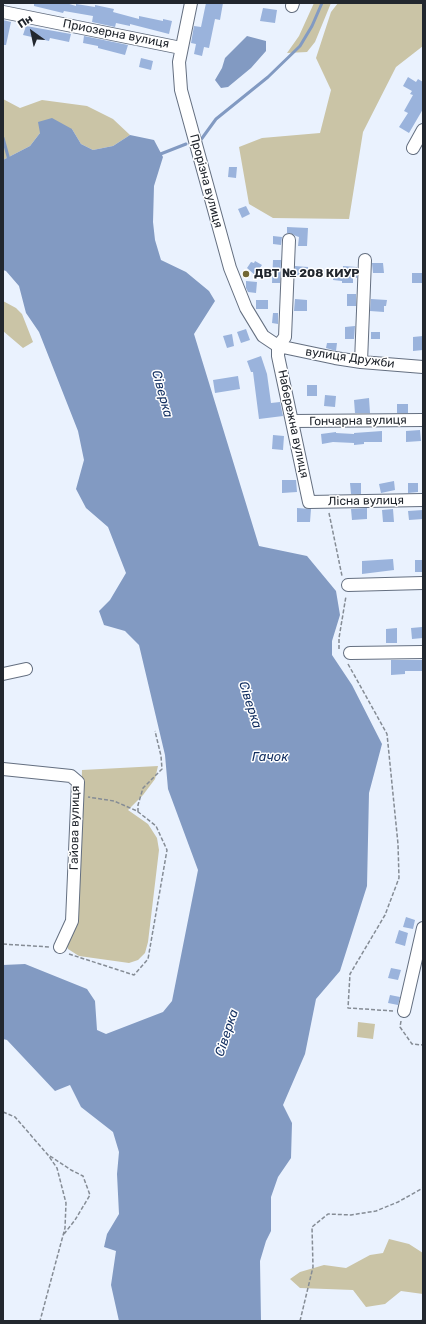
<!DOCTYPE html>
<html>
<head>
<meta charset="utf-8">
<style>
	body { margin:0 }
	#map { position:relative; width:426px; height:1324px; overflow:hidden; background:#eaf2fe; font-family:Rubik,sans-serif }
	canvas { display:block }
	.frame { position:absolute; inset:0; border:4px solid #22272e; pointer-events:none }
	.north { position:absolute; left:12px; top:12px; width:40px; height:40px; -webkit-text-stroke:3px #fff; paint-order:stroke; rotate:327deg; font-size:11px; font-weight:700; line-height:16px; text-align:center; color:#22272e }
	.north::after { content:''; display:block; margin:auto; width:14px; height:18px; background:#22272e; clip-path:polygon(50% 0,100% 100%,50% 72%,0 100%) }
</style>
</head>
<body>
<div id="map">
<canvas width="426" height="1324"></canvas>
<div class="frame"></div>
<div class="north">Пн</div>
</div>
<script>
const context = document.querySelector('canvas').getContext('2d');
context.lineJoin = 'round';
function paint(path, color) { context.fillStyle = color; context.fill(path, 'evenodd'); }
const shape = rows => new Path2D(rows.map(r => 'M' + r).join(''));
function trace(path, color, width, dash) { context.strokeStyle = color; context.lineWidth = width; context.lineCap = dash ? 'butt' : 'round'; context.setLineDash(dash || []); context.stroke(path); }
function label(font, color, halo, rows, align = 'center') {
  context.font = font + ' Rubik,sans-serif'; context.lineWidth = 3; context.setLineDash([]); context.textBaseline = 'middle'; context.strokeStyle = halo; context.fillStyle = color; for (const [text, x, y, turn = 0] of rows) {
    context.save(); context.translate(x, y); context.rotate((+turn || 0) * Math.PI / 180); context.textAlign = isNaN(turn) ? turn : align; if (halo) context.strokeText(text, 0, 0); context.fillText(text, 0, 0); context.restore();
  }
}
paint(shape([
	[314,3,331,3,315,42,307,52,287,53,299,36],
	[338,3,423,3,423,46,396,67,363,132,349,219,273,218,249,204,239,147,262,138,320,133,331,90,316,58,331,12],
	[3,99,20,108,42,100,87,106,113,119,130,135,113,146,93,150,81,144,72,129,40,133,30,146,3,160],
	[3,301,16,308,22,314,33,342,23,348,3,331],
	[158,766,155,779,143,795,128,810,148,824,157,838,159,850,148,942,145,953,138,960,129,963,79,956,68,949,66,944,80,827,82,770],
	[358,1022,375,1024,373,1039,357,1037],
	[389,1239,409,1244,423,1253,423,1294,401,1291,385,1304,366,1307,353,1290,300,1288,290,1279,300,1272,324,1265,346,1268,370,1255,383,1253]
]), '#cac4a6');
paint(shape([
	[247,36,266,41,266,51,251,68,228,87,221,88,215,80,222,68,225,58],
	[52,118,72,129,81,144,93,150,113,146,130,135,154,140,163,157,154,186,153,222,155,240,161,260,186,272,209,291,215,301,194,334,259,546,307,556,336,591,340,615,332,641,332,655,352,685,382,744,369,793,367,886,340,971,316,999,305,1054,283,1105,292,1123,291,1158,278,1177,271,1197,271,1231,266,1241,260,1261,261,1321,119,1321,111,1285,116,1251,104,1247,107,1234,119,1214,117,1174,119,1152,113,1132,81,1107,70,1085,55,1091,7,1040,3,1039,3,965,25,964,87,989,95,1001,97,1030,106,1034,163,1012,172,1001,198,870,168,789,165,755,139,645,125,631,104,625,99,611,110,600,126,573,108,527,86,508,76,489,84,460,78,431,39,332,26,313,19,286,6,271,3,270,3,160,30,146,40,133,38,122]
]), '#829ac2');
trace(shape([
	[3,138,9,160],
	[200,141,216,119,268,77,300,46,312,26,322,3],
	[158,155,186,144]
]), '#829ac2', 3);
paint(shape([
	[34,3,66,3,76,6,76,4,95,7,95,5,114,9,113,12,139,19,139,16,163,21,163,19,172,21,169,34,130,24,130,26,116,23,115,27,92,22,93,16,64,11,63,13,34,6],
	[206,3,223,3,220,20,215,19,209,48,204,47,202,56,194,54,196,44,191,43,194,26,201,27],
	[263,8,277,10,275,23,260,21],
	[3,20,11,22,6,45,3,45],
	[26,26,71,34,69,42,50,38,49,41,23,35],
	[84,36,128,45,125,55,98,48,98,46,83,43],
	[141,58,153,61,151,70,139,67],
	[408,77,416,82,418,79,423,82,423,109,409,133,399,127,408,113,404,111,413,95,410,94,412,91,403,86],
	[229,167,237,167,236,178,228,177],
	[246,206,250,214,242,218,238,209],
	[287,227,308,228,307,246,298,246,299,237,296,236,290,233,287,233],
	[273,236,282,237,281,245,273,244],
	[273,260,281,260,280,283,272,283],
	[255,261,262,265,255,275,247,268,251,262,254,263],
	[372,263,383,263,384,273,373,273],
	[295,266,308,267,308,276,295,275],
	[343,266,357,267,357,278,353,277,353,283,342,283,342,281,333,280,334,269,343,269],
	[412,273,423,273,423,283,412,283],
	[246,281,257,282,256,293,248,292,246,288],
	[347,294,356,294,356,306,347,306],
	[295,299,307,300,307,311,294,311],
	[371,299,387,300,386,306,384,306,384,312,370,311],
	[256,300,268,300,268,309,256,309],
	[273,313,278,313,278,324,272,323],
	[355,326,354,339,345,339,345,327],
	[246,329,250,340,241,343,237,332],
	[371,332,380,332,380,339,371,339],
	[232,334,234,346,227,348,223,336],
	[423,336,423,350,413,351,413,337],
	[327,343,337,343,336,351,326,348],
	[261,356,267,374,271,403,280,402,283,416,259,419,253,372,251,372,247,361],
	[238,376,240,389,215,393,213,380],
	[307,385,317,385,317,396,307,396],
	[325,395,336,396,335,407,324,406],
	[369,398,370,413,355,413,354,400],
	[397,404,408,404,408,413,397,413],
	[420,430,421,441,406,442,406,431],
	[382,431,382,442,364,442,364,444,354,445,354,443,333,442,322,444,321,434,336,432,336,433,354,434,354,433],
	[273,435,284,436,283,450,272,449],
	[282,480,296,480,297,492,282,493],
	[394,481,395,490,381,493,379,484],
	[350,483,361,483,361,494,351,494],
	[408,483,418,483,418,492,408,493],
	[297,508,311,509,310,522,297,522],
	[367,508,367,519,352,520,351,509],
	[393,509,394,522,383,522,382,510],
	[423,510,423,519,409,520,408,511],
	[393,559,394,570,362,574,362,561],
	[415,560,423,560,423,572,415,572],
	[422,627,423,638,412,639,411,628],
	[397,628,397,643,386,643,386,629],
	[391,660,423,660,423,671,405,671,405,674,391,675],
	[406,917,415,920,413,929,403,927],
	[399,930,408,933,405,946,395,943],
	[391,968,401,970,398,980,388,978],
	[390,995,400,997,398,1005,388,1003]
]), '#9ab3dc');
const minor = shape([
	[191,3,179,62,181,90,230,268,246,308,263,336,278,346,335,358,361,362,423,367],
	[292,6,293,3],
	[3,12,181,48],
	[413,148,423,130],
	[278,346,278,356,309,502,423,500],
	[278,346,285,337,289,240],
	[361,362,365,260],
	[293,421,423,420],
	[348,585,423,583],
	[350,653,423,652],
	[3,674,26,669],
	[3,769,71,776,78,782,72,921,60,947],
	[404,1011,423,928]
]);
trace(minor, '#646f80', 14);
trace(shape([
	[329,513,342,576],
	[339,649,339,638,346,596],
	[348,664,387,734,398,844,399,878,385,915,350,974,348,1008,394,1011],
	[138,812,138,805,143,788,162,769,161,756,155,731],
	[3,944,49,947],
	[69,954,134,975,148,959,167,850,156,826,137,811,114,801,88,797],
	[401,1021,400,1027,412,1044,423,1045],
	[3,1112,15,1117,48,1155,57,1168,66,1203,65,1228,40,1321],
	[50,1156,71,1170,83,1176,90,1195,75,1220,64,1234],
	[300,1321,313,1267,312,1227,328,1214,351,1215,376,1211,398,1202,423,1188],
	[365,1321,385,1321],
	[420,1321,423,1320]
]), '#858c95', 1.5, [4, 2]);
trace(minor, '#fff', 12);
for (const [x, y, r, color] of [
	[246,274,4,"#736835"]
]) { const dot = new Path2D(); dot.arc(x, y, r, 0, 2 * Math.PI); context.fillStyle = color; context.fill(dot); trace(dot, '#fff', 1.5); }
label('12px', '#22272e', '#fff', [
	["Приозерна вулиця",116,34,11],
	["Прорізна вулиця",206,181,75],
	["вулиця Дружби",350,358,8],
	["Гончарна вулиця",358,421,-1],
	["Набережна вулиця",293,424,78],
	["Лісна вулиця",366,501,-1],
	["Гайова вулиця",75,828,-89]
]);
label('bold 12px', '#22272e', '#fff', [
	["ДВТ № 208 КИУР",254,274]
], 'left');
label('italic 13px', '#102d5f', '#fff', [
	["Сіверка",162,394,75],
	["Сіверка",250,705,72],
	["Гачок",270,757],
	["Сіверка",227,1033,-72]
]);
</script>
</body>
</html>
